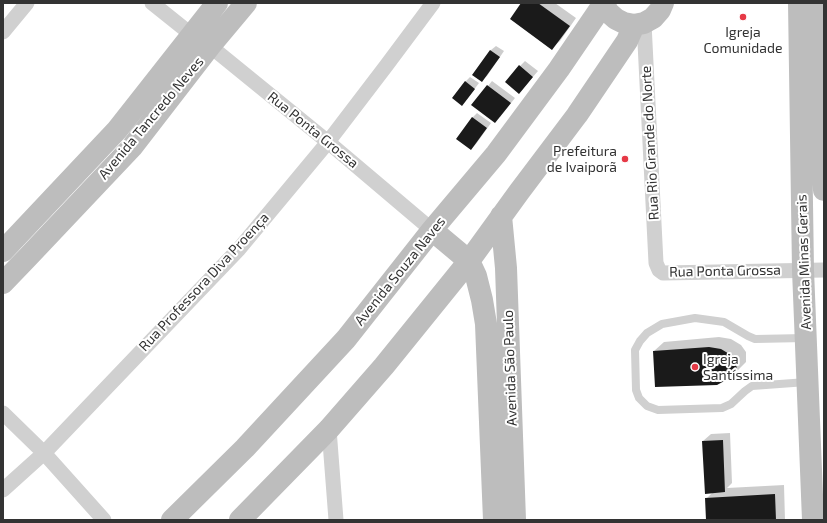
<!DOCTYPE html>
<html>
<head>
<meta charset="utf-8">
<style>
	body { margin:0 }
	#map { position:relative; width:827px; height:523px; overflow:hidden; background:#fff; font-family:"Exo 2",sans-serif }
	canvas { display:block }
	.frame { position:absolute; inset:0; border:4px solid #333; pointer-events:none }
</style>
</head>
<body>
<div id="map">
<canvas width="827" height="523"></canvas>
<div class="frame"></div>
</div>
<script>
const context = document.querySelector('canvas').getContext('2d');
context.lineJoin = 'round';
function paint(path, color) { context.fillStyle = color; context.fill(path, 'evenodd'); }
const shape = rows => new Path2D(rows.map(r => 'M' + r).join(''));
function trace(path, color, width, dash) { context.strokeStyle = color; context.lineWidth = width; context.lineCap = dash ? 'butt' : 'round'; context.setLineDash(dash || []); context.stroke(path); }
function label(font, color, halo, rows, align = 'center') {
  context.font = font + ' "Exo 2",sans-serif'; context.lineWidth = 4; context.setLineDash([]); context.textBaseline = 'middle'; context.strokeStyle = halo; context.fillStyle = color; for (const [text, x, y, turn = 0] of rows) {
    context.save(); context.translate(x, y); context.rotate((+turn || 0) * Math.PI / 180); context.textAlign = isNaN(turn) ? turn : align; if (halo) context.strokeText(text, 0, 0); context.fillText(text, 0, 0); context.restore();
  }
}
paint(shape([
	[522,3,555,3,576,18,560,41,552,48],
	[496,46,504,51,487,76,482,80,474,74,491,50],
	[525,61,538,71,519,93,520,66],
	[470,77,479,83,467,99,462,104,465,82],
	[492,81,515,98,500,117,488,86],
	[477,113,491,123,476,144,471,149,472,118],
	[719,337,731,339,741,345,746,352,746,362,736,372,654,351,664,342],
	[730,433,732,483,727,488,784,485,785,520,707,520,706,499,713,492,703,441,711,434]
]), '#0003');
paint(shape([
	[521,3,538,3,570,26,552,50,510,19],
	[490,50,500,57,482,82,472,75],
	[519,65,533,77,519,94,505,82],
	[465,81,475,89,462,106,452,98],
	[487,85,511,103,495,123,471,105],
	[472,117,487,128,471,150,456,139],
	[709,347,721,349,731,355,736,362,737,372,728,379,717,385,655,387,653,351],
	[723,440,725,492,705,494,702,441],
	[775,494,776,520,706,520,705,498]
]), '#1a1a1a');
trace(shape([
	[805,338,755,339,748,336,724,322,695,318,662,324,647,333,640,341,635,350,636,390,639,398,647,406,658,410,722,408,731,404,745,391,752,386,807,382]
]), '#d0d0d0', 8);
trace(shape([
	[152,3,192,35,210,46,328,142,432,230],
	[644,23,656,263,659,270,663,273,824,270],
	[3,32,27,3],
	[3,413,44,453,104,520],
	[329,429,336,520],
	[3,490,44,453,239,249,328,142,386,66,433,3]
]), '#d0d0d0', 15);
trace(shape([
	[604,3,608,12,616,19,624,23,634,25,644,23,653,18,660,10,663,3],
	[799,3,803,270,813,520],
	[815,3,824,190],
	[501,216,506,268,515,520],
	[432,230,469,261,476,276,482,300,486,324,494,520],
	[3,251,117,130,217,3],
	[3,283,28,257,132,147,210,46,246,3],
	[172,520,245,448,346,339,432,230,496,154,559,69,604,3],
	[240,520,329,429,384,366,469,261,519,192,577,115,627,41,634,25]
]), '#bdbdbd', 22);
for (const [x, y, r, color] of [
	[743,17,4,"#e63946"],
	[625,159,4,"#e63946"],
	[695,367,4,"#e63946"]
]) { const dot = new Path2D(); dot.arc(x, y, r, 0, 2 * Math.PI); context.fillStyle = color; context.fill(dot); trace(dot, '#fff', 1.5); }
label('14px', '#333', '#fff', [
	["Igreja",743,32],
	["Comunidade",743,48],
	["Prefeitura",617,151,"right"],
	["de Ivaiporã",617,167,"right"],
	["Igreja",703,359,"left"],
	["Santíssima",703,375,"left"]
]);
label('14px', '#333', '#fff', [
	["Avenida Tancredo Neves",151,118,-50],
	["Rua Ponta Grossa",313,130,39],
	["Rua Rio Grande do Norte",650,143,-93],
	["Avenida Minas Gerais",804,262,-92],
	["Avenida Souza Naves",400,271,-51],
	["Rua Ponta Grossa",725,271,-1],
	["Rua Professora Diva Proença",204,282,-47],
	["Avenida São Paulo",510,368,-92]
]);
</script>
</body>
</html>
